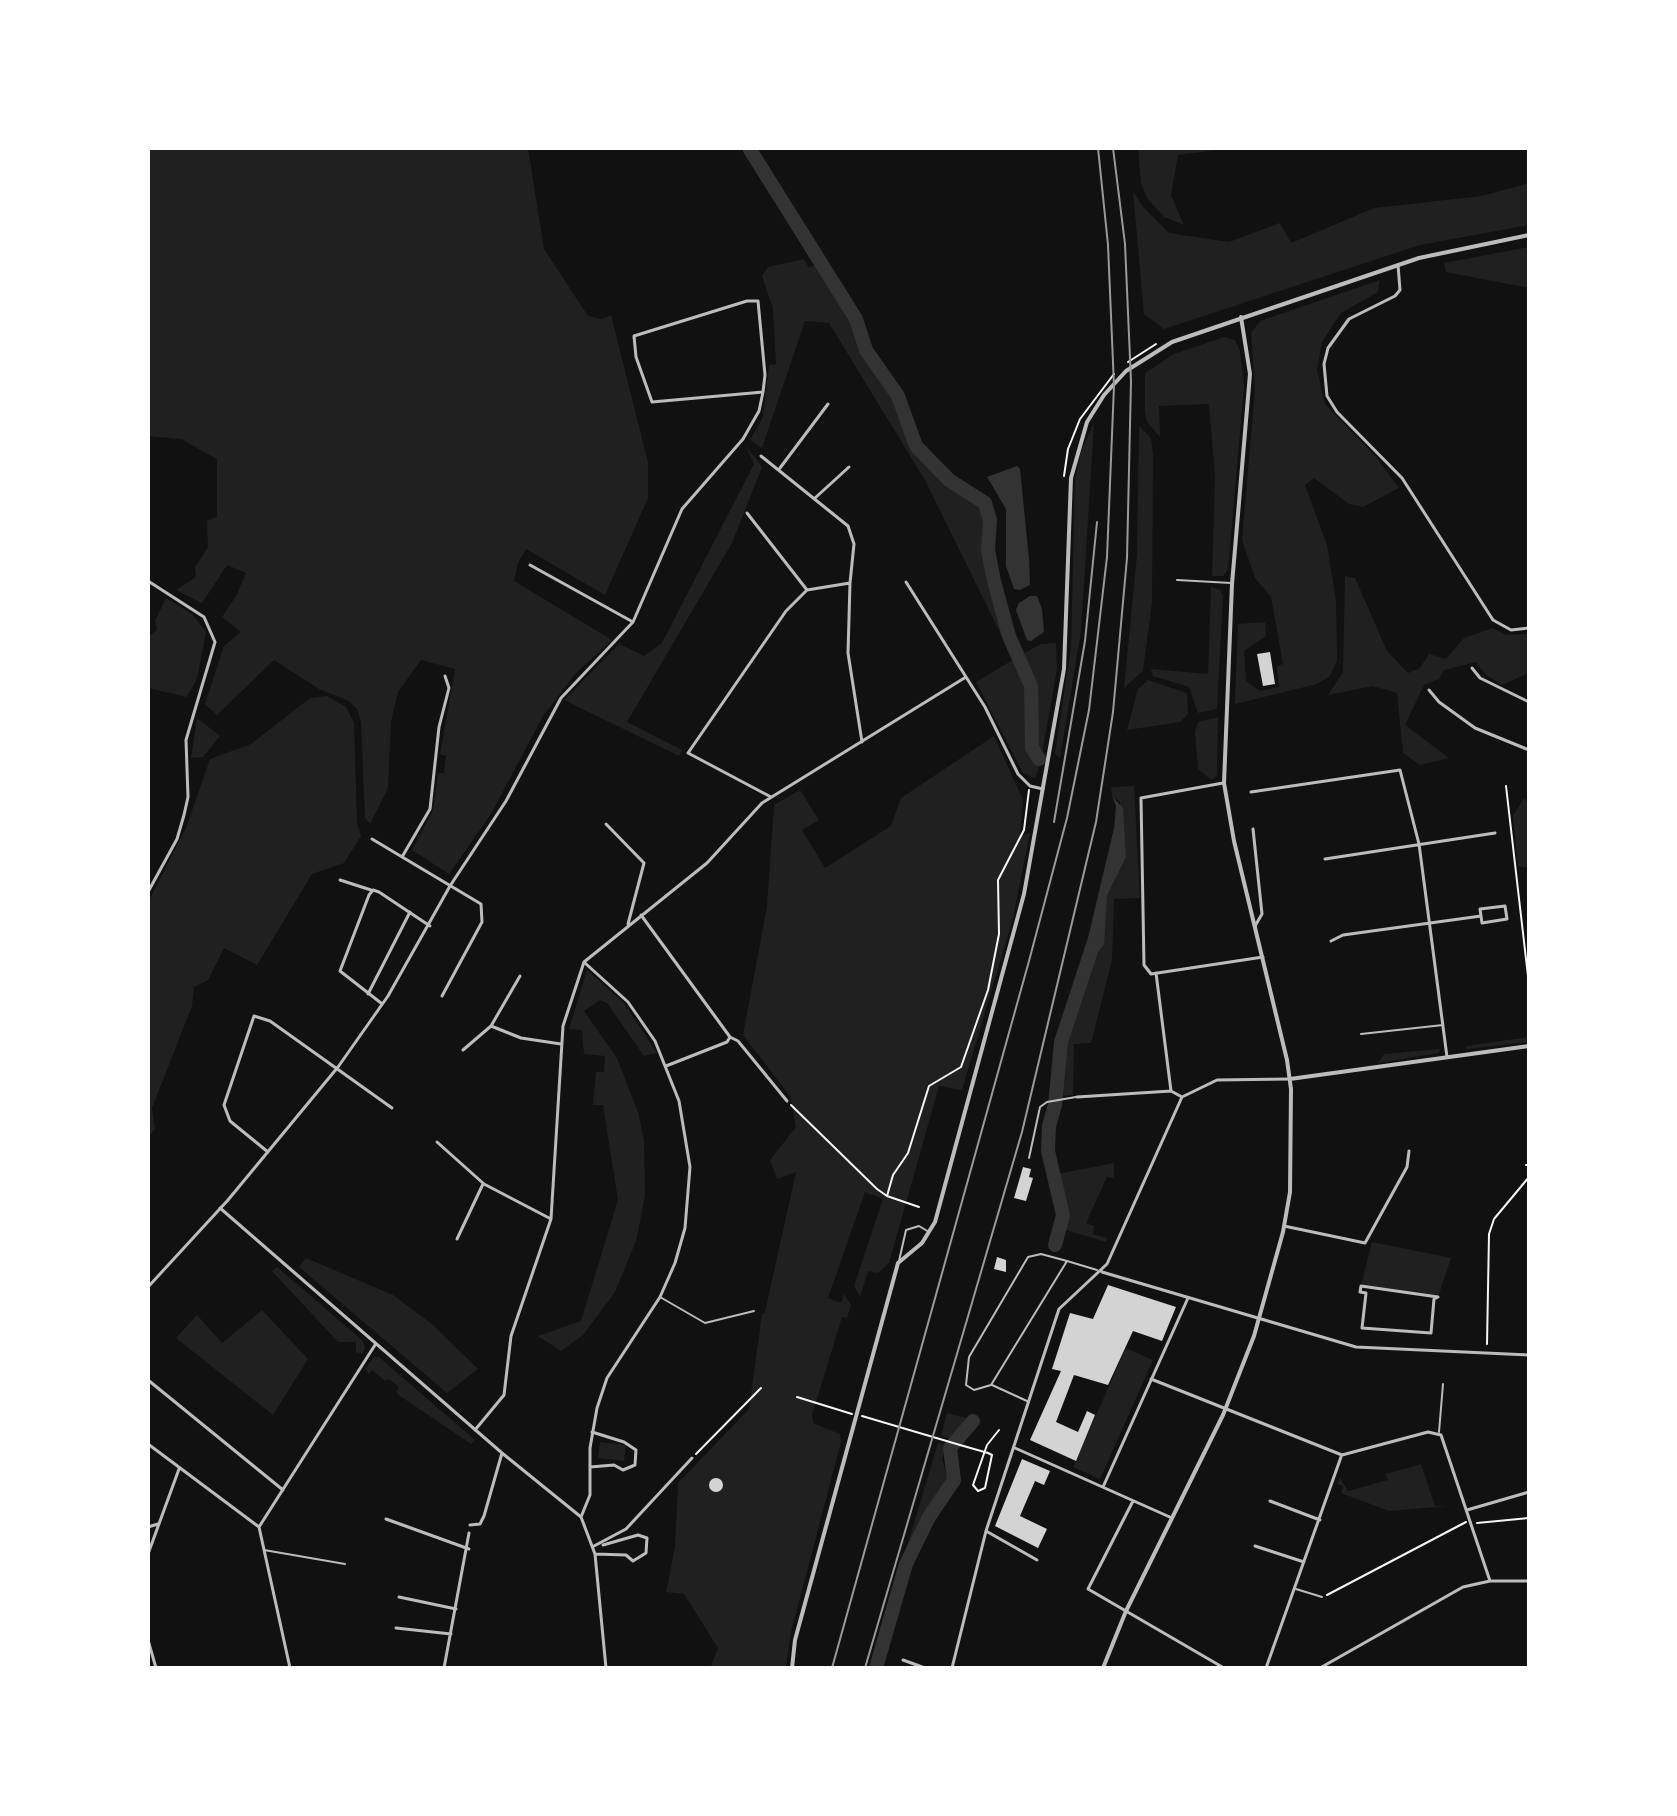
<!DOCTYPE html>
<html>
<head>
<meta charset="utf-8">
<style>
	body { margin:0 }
	#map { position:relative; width:1677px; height:1816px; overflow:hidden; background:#111; font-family:"Archivo Narrow",sans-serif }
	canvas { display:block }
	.frame { position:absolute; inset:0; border:150px solid #fff; pointer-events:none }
</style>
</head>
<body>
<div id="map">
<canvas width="1677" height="1816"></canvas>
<div class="frame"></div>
</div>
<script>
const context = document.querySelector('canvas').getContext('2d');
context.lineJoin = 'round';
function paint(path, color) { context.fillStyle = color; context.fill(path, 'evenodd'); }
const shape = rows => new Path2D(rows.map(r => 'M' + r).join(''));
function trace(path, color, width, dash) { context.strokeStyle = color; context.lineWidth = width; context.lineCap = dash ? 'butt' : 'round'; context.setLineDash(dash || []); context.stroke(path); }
paint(shape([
	[148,148,528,148,544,249,588,316,602,319,611,315,648,462,648,498,605,595,526,549,518,563,514,581,612,640,576,673,543,716,491,814,449,874,412,850,433,810,438,773,444,773,446,756,440,754,455,669,421,660,398,692,391,722,388,788,370,824,365,818,361,722,357,709,349,701,319,689,274,660,217,715,205,704,224,646,241,632,222,617,236,596,246,573,227,565,202,603,176,590,196,577,195,567,208,547,207,521,217,517,217,459,181,439,148,436],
	[1138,148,1232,148,1178,155,1171,195,1184,225,1164,217,1147,198,1141,183],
	[1529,183,1529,225,1420,245,1164,329,1144,314,1133,191,1143,207,1169,233,1229,242,1280,223,1291,243,1374,208,1482,196],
	[1529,247,1529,288,1446,272,1444,263],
	[804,259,809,268,816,264,839,298,872,367,894,396,913,449,932,471,976,498,983,508,984,551,1011,655,926,482,829,323,805,321,762,448,750,440,763,417,769,365,776,364,773,309,762,276,768,267],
	[1380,280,1378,292,1341,313,1322,342,1317,370,1325,404,1375,456,1399,488,1363,507,1349,504,1314,478,1305,485,1327,545,1336,601,1337,661,1330,676,1317,684,1235,704,1238,624,1265,622,1266,636,1244,651,1246,681,1260,691,1279,687,1277,666,1283,664,1271,597,1255,578,1242,540,1255,389,1251,333,1260,321],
	[1224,337,1235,340,1240,351,1244,387,1228,570,1223,576,1212,576,1215,477,1209,404,1159,406,1160,437,1147,422,1145,412,1145,373,1174,354],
	[1094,423,1081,631,1060,758,1055,754,1071,647,1075,479,1081,452],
	[1139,426,1151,438,1153,456,1152,602,1143,671,1124,688,1137,555],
	[746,446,762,467,732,543,627,722,682,750,679,756,564,700,619,644,644,656,662,643,754,464],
	[1345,576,1355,578,1387,651,1408,673,1420,668,1429,654,1446,659,1464,638,1493,628,1506,635,1529,634,1529,673,1502,685,1486,675,1476,662,1444,670,1439,679,1424,685,1405,725,1449,758,1420,765,1403,753,1397,693,1373,686,1328,695,1343,672],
	[1211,587,1220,590,1223,596,1217,709,1198,713,1189,687,1153,676,1151,669,1208,674],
	[166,598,192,614,206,632,197,679,187,697,148,688,148,637,157,630,155,621],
	[1056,643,1057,669,1042,754,1037,752,1036,698,1021,655,1041,644],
	[1014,659,1029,696,1029,749,1040,765,1035,778,1023,773,976,682],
	[1148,680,1187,693,1188,714,1180,722,1127,730,1138,689],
	[327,696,346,707,354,723,357,823,361,836,344,863,312,874,257,965,224,948,208,980,194,987,192,1006,152,1108,155,1129,148,1138,148,902,186,828,210,759,251,744,310,698],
	[1218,717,1217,776,1211,780,1198,769,1195,733,1198,722],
	[197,718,220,736,203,757,191,758],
	[994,736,1023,800,1020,836,1030,833,1013,918,962,1090,939,1086,889,1263,878,1273,868,1271,860,1297,854,1286,883,1199,865,1192,828,1298,841,1303,844,1294,851,1305,847,1318,842,1317,812,1415,813,1423,840,1434,841,1442,791,1632,786,1668,704,1668,711,1666,718,1648,684,1594,666,1592,675,1547,678,1483,749,1409,762,1314,765,1312,796,1172,777,1179,770,1160,796,1127,790,1096,743,1035,767,907,774,805,800,790,819,820,802,830,825,868,891,826,901,798],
	[1134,786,1140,898,1114,899,1112,960,1091,1043,1074,1044,1073,1095,1060,1096,1065,1043,1087,966,1094,958,1107,896,1116,878,1120,802,1112,796,1111,787],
	[1524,798,1529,804,1529,868,1518,866,1513,816],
	[587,970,624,1003,657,1053,644,1056,607,1003,600,1000,584,1011,617,1058,638,1112,644,1140,645,1196,636,1241,615,1292,583,1335,561,1351,538,1336,581,1321,618,1200,603,1105,593,1105,596,1072,604,1072,605,1056,584,1054,582,1030,569,1029],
	[1529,1037,1529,1042,1466,1049,1466,1046],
	[1440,1049,1439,1053,1378,1063,1384,1054],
	[1114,1163,1114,1178,1107,1177,1086,1223,1094,1226,1093,1234,1107,1238,1106,1242,1066,1230,1068,1210,1057,1174],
	[1372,1242,1451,1258,1438,1297,1361,1286],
	[306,1258,393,1295,432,1324,478,1369,447,1393,299,1267],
	[277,1267,363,1341,365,1348,362,1354,356,1352,356,1342,338,1342,272,1271],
	[262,1310,308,1359,273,1415,176,1338,197,1315,222,1343],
	[1126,1348,1153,1360,1100,1479,1073,1467],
	[374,1357,379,1357,475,1440,471,1444,397,1394,398,1386,389,1379,385,1381,372,1370,369,1374,365,1369],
	[947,1413,969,1419,952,1439,941,1436],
	[600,1442,626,1445,624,1461,598,1458],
	[938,1443,946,1445,942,1459,948,1480,924,1513,904,1557],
	[1421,1464,1435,1506,1448,1506,1389,1511,1341,1493,1343,1486,1337,1484,1340,1478,1348,1491,1388,1480,1386,1474]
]), '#202020');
paint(shape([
	[1017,466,1020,469,1029,559,1030,585,1020,590,1014,589,1006,566,1006,509,987,477],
	[1030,596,1037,596,1042,609,1044,632,1031,641,1027,640,1016,610,1019,603],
	[1112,796,1123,808,1126,857,1107,896,1104,944,1092,960,1084,955,1114,828,1116,806]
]), '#333');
trace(shape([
	[749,148,856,319,866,350,898,396,916,446,949,480,985,503,990,520,988,550,994,581,1009,636,1031,686,1032,748,1039,759],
	[1055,1245,1063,1215,1048,1151,1049,1126,1055,1105,1061,1042,1095,939],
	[876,1668,906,1564,929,1517,954,1480,950,1448,973,1421]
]), '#333', 14);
paint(shape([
	[1270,652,1275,684,1263,686,1257,654],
	[1023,1167,1031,1169,1029,1177,1033,1178,1026,1201,1014,1198],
	[997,1257,1006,1260,1006,1272,994,1269],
	[1108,1285,1176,1307,1162,1341,1133,1331,1108,1385,1074,1375,1056,1422,1078,1432,1087,1411,1095,1415,1076,1461,1030,1440,1061,1371,1052,1369,1070,1313,1093,1319],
	[1022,1459,1050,1471,1044,1485,1035,1481,1020,1516,1047,1529,1038,1548,995,1526],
	'709 1485a7 7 0 1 1 14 0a7 7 0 1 1-14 0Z'
]), '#d3d3d3');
trace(shape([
	[1128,362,1156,344],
	[1064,476,1068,449,1080,419,1114,374],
	[1506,786,1529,985],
	[791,1105,877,1189,887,1196,919,1207],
	[1526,1165,1529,1165],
	[887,1196,893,1175,908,1153,929,1086,961,1067,988,990,999,934,998,880,1024,830,1029,790],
	[1487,1344,1489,1234,1494,1219,1529,1177],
	[797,1397,852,1414],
	[862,1416,960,1445,988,1453,992,1455,985,1488,978,1491,973,1485,987,1445,999,1430],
	[696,1454,761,1388],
	[1477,1523,1529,1518],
	[1327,1595,1466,1522]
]), '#f5f5f5', 2);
trace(shape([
	[1177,580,1231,583],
	[1361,1034,1443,1025],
	[1528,1047,1529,1059],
	[1029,1158,1040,1107,1047,1102,1076,1097],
	[899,1261,906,1230,919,1226,929,1232],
	[1067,1261,991,1385,974,1390,966,1385,969,1357,1028,1257,1041,1254,1067,1261,1097,1270],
	[660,1297,705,1323,754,1311],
	[992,1385,1027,1401],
	[1439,1432,1443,1384],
	[264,1550,345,1564],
	[1296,1589,1322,1597]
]), '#bcbcbc', 2);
trace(shape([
	[1361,1286,1438,1297,1434,1299,1431,1333,1362,1328,1366,1293,1360,1292,1361,1286]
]), '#bcbcbc', 3);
trace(shape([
	[1398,265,1400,290,1395,296,1349,319,1328,348,1324,364,1327,396,1337,412,1402,478,1493,620,1511,630,1529,628],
	[761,456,848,526,854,544,850,583],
	[780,468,828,404],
	[815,498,849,467],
	[747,513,807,590],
	[530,565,633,622],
	[148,581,204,617,215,642,186,740,188,797,184,815,177,839,148,892],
	[906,582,985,707,1018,774,1030,786,1043,789],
	[1472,668,1480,678,1529,702],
	[1429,690,1439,702,1475,728,1529,750],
	[1223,783,1141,798,1144,965,1151,974,1263,957],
	[1251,792,1400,770,1419,844,1447,1057],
	[771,797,688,753,786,611,807,590,850,583,848,653,862,742],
	[606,824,644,863,628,924],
	[1253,829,1262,914,1255,926],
	[372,839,481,904,482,922,442,996],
	[402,857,430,809,439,727,449,688,445,676],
	[1325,859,1495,833],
	[340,880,371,890],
	[641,915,730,1037,738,1041,787,1101],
	[1331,941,1343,935,1481,916,1482,923,1507,919,1505,906,1480,909,1481,916],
	[1156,973,1171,1091],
	[520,976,491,1026,521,1038,561,1044],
	[368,994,410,912],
	[381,1003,340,971,369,895,373,890,379,892,430,926],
	[463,1050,491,1026],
	[666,1066,727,1042,730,1037],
	[1077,1097,1171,1091,1182,1097],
	[437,1142,484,1184,551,1219],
	[268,1152,230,1121,224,1105,254,1016,270,1021,392,1108],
	[220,1208,502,1453,581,1517,595,1554,606,1668],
	[1284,1226,1365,1243,1407,1167,1409,1151],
	[457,1239,483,1184],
	[1102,1272,1356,1347,1529,1355],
	[148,1287,228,1200,338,1067,388,996,450,886,506,801,561,698,633,622,682,509,743,439,759,411,763,392,765,375,758,301,747,301,634,336,636,357,652,402,763,392],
	[1151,1379,1342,1455,1428,1432,1441,1435,1490,1581],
	[148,1380,283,1490],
	[475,1430,504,1395,511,1336,551,1219,563,1026,584,962,707,863,762,803,966,677],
	[148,1444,259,1527],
	[1015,1448,1172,1518],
	[590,1467,614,1465,623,1470,635,1465,636,1450,624,1442,592,1432],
	[1103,1487,1188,1298],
	[1133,1501,1088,1589,1224,1668],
	[1270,1501,1320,1520],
	[1467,1510,1529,1492],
	[581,1517,590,1495,590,1448,597,1408,607,1378,660,1297,675,1263,685,1228,690,1167,679,1101,655,1041,628,1002,585,963],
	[386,1519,469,1549],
	[470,1525,480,1524,484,1516,502,1453],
	[148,1527,158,1524],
	[986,1531,1037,1560],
	[594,1546,626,1529,692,1458],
	[1255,1546,1304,1562],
	[148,1554,179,1469],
	[595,1554,626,1555,633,1561,646,1553,647,1538,638,1535,603,1545],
	[399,1597,456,1609],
	[396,1628,451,1634],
	[148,1640,156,1668],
	[903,1660,925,1668],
	[290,1668,259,1527,375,1345],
	[444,1668,469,1533],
	[952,1668,986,1531,1059,1309,1107,1264,1182,1097,1217,1080,1289,1079],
	[1266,1668,1341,1457],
	[1320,1668,1463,1587,1490,1581,1529,1581]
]), '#bcbcbc', 3);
trace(shape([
	[1290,1079,1529,1046],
	[792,1668,795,1640,898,1263,922,1243,935,1222,1024,894,1064,669,1071,478,1087,422,1104,395,1126,371,1172,342,1419,258,1529,235],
	[1103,1668,1126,1611,1223,1415,1254,1336,1283,1232,1290,1192,1291,1089,1287,1060,1234,841,1224,783,1232,584,1250,374,1241,317]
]), '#bcbcbc', 4);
trace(shape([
	[1054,822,1085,641,1097,522],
	[832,1668,1029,961,1067,818,1089,710,1107,557,1114,386,1108,245,1098,148],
	[865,1668,1022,1132,1096,822,1113,712,1127,558,1131,381,1125,244,1113,148]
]), '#9a9a9a', 2);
</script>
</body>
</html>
